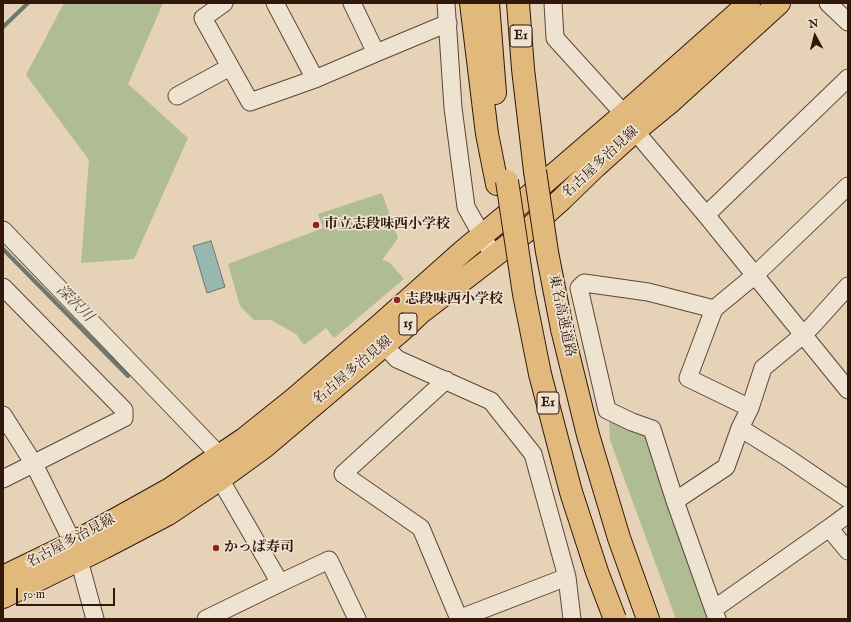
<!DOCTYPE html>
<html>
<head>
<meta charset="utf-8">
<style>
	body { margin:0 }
	#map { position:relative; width:851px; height:622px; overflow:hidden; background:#e5d2b7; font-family:"IM FELL English",serif }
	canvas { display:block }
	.frame { position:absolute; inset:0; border:4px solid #32170b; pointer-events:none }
	.north { position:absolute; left:795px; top:16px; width:40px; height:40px; -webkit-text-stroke:3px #eee2d0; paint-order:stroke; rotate:353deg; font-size:11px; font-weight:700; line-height:16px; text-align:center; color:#32170b }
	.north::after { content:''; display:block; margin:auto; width:14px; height:18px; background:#32170b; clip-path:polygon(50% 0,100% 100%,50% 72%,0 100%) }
	.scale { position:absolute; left:16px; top:588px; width:99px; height:18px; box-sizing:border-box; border:2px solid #32170b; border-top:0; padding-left:5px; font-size:12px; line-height:14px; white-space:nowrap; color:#32170b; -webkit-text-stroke:3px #eee2d0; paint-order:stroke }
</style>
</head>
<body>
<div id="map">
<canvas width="851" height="622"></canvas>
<div class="frame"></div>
<div class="north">N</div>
<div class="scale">50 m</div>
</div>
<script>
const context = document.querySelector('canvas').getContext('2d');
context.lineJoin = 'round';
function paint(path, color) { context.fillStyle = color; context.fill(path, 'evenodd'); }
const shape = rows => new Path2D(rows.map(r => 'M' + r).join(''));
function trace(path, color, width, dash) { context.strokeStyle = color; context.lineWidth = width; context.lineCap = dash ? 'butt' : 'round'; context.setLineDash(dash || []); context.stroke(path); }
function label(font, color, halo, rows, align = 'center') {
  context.font = font + ' "IM FELL English","Noto Serif JP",serif'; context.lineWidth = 3.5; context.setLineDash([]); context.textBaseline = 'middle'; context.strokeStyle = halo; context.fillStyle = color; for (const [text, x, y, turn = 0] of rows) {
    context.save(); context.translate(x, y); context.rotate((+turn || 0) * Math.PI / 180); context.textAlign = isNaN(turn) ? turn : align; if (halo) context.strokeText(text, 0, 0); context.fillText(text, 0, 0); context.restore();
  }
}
paint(shape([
	[64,3,163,3,128,84,188,138,134,259,81,263,89,160,26,75],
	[382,193,398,238,382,260,389,262,404,279,334,338,326,328,304,345,296,334,271,320,254,320,240,306,228,264,323,228,318,214],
	[609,422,640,431,649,437,710,619,676,619,610,440]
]), '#b0bd92');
const water = shape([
	[211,241,225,287,207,293,193,246,211,241]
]);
paint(water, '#96b8af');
trace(water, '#6e786d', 1);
trace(shape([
	[3,27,28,3],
	[3,249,128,376]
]), '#6e786d', 4);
const minor = shape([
	[224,3,203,18,250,102,315,79,376,53],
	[275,3,315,79],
	[352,3,376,53,448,23],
	[446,3,453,108,466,207,494,257],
	[553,3,555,38,624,114,635,131,706,215,848,390],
	[828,3,848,22],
	[177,96,230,67],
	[706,215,848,78],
	[3,230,220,456],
	[3,287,124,410,124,418,3,479],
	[714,309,648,292,584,283,579,288,607,410,632,422,652,429,675,501,717,619],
	[384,345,397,359,491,401,533,454,567,577,572,619],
	[446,380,343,474,421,528,459,619],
	[750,408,688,378,714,309,754,276,848,186],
	[3,415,34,464,73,543,79,560,95,619],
	[740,428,785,456,848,499],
	[220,479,280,583],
	[675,501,726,467,740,428,750,408,763,368,803,335,813,325,848,286],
	[829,528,848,551],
	[714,609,829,528,848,514],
	[206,619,280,583,329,560,357,619],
	[458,619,567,577]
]);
const major = shape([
	[3,577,73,543,170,489,198,470,244,439,294,399,380,325,462,252,514,209,624,114,749,3],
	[3,597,103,548,168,514,220,479,264,447,402,330,420,313,524,233,562,199,595,167,635,131,668,104,779,3]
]);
const highway = shape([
	[471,3,487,134,497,184],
	[488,3,495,93],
	[518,3,523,69,535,171],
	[562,329,588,435,619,538,648,619]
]);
trace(minor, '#5f4636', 19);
trace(major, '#32170b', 24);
trace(highway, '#32170b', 24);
trace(minor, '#eee2d0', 17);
trace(major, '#e2b97c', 22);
trace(highway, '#e2b97c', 22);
const highwayBridge = shape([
	[535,171,547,252,562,329],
	[507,181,524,294,540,374,571,492,597,572,615,619]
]);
trace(highwayBridge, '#32170b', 24, []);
trace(highwayBridge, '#e2b97c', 22);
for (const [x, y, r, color] of [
	[316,225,4,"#8f2418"],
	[397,300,4,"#8f2418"],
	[216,548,4,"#8f2418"]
]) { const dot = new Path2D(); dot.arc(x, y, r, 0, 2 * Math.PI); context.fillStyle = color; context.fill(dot); trace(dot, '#eee2d0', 1.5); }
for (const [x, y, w] of [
	[521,36,22],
	[408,324,18],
	[548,403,22]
]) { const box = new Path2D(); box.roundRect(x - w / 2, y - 11, w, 22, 3); context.fillStyle = '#eee2d0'; context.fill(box); trace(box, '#32170b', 1); }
label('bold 13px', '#32170b', null, [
	["E1",521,36],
	["15",408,324],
	["E1",548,403]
]);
label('14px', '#32170b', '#eee2d0', [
	["名古屋多治見線",601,163,-43],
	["東名高速道路",561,316,78],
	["名古屋多治見線",353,371,-40],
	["名古屋多治見線",71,542,-28]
]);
label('bold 14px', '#32170b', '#eee2d0', [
	["市立志段味西小学校",324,225],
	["志段味西小学校",405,300],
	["かっぱ寿司",224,548]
], 'left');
label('italic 15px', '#50473c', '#eee2d0', [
	["深沢川",74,304,45]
]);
</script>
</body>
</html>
